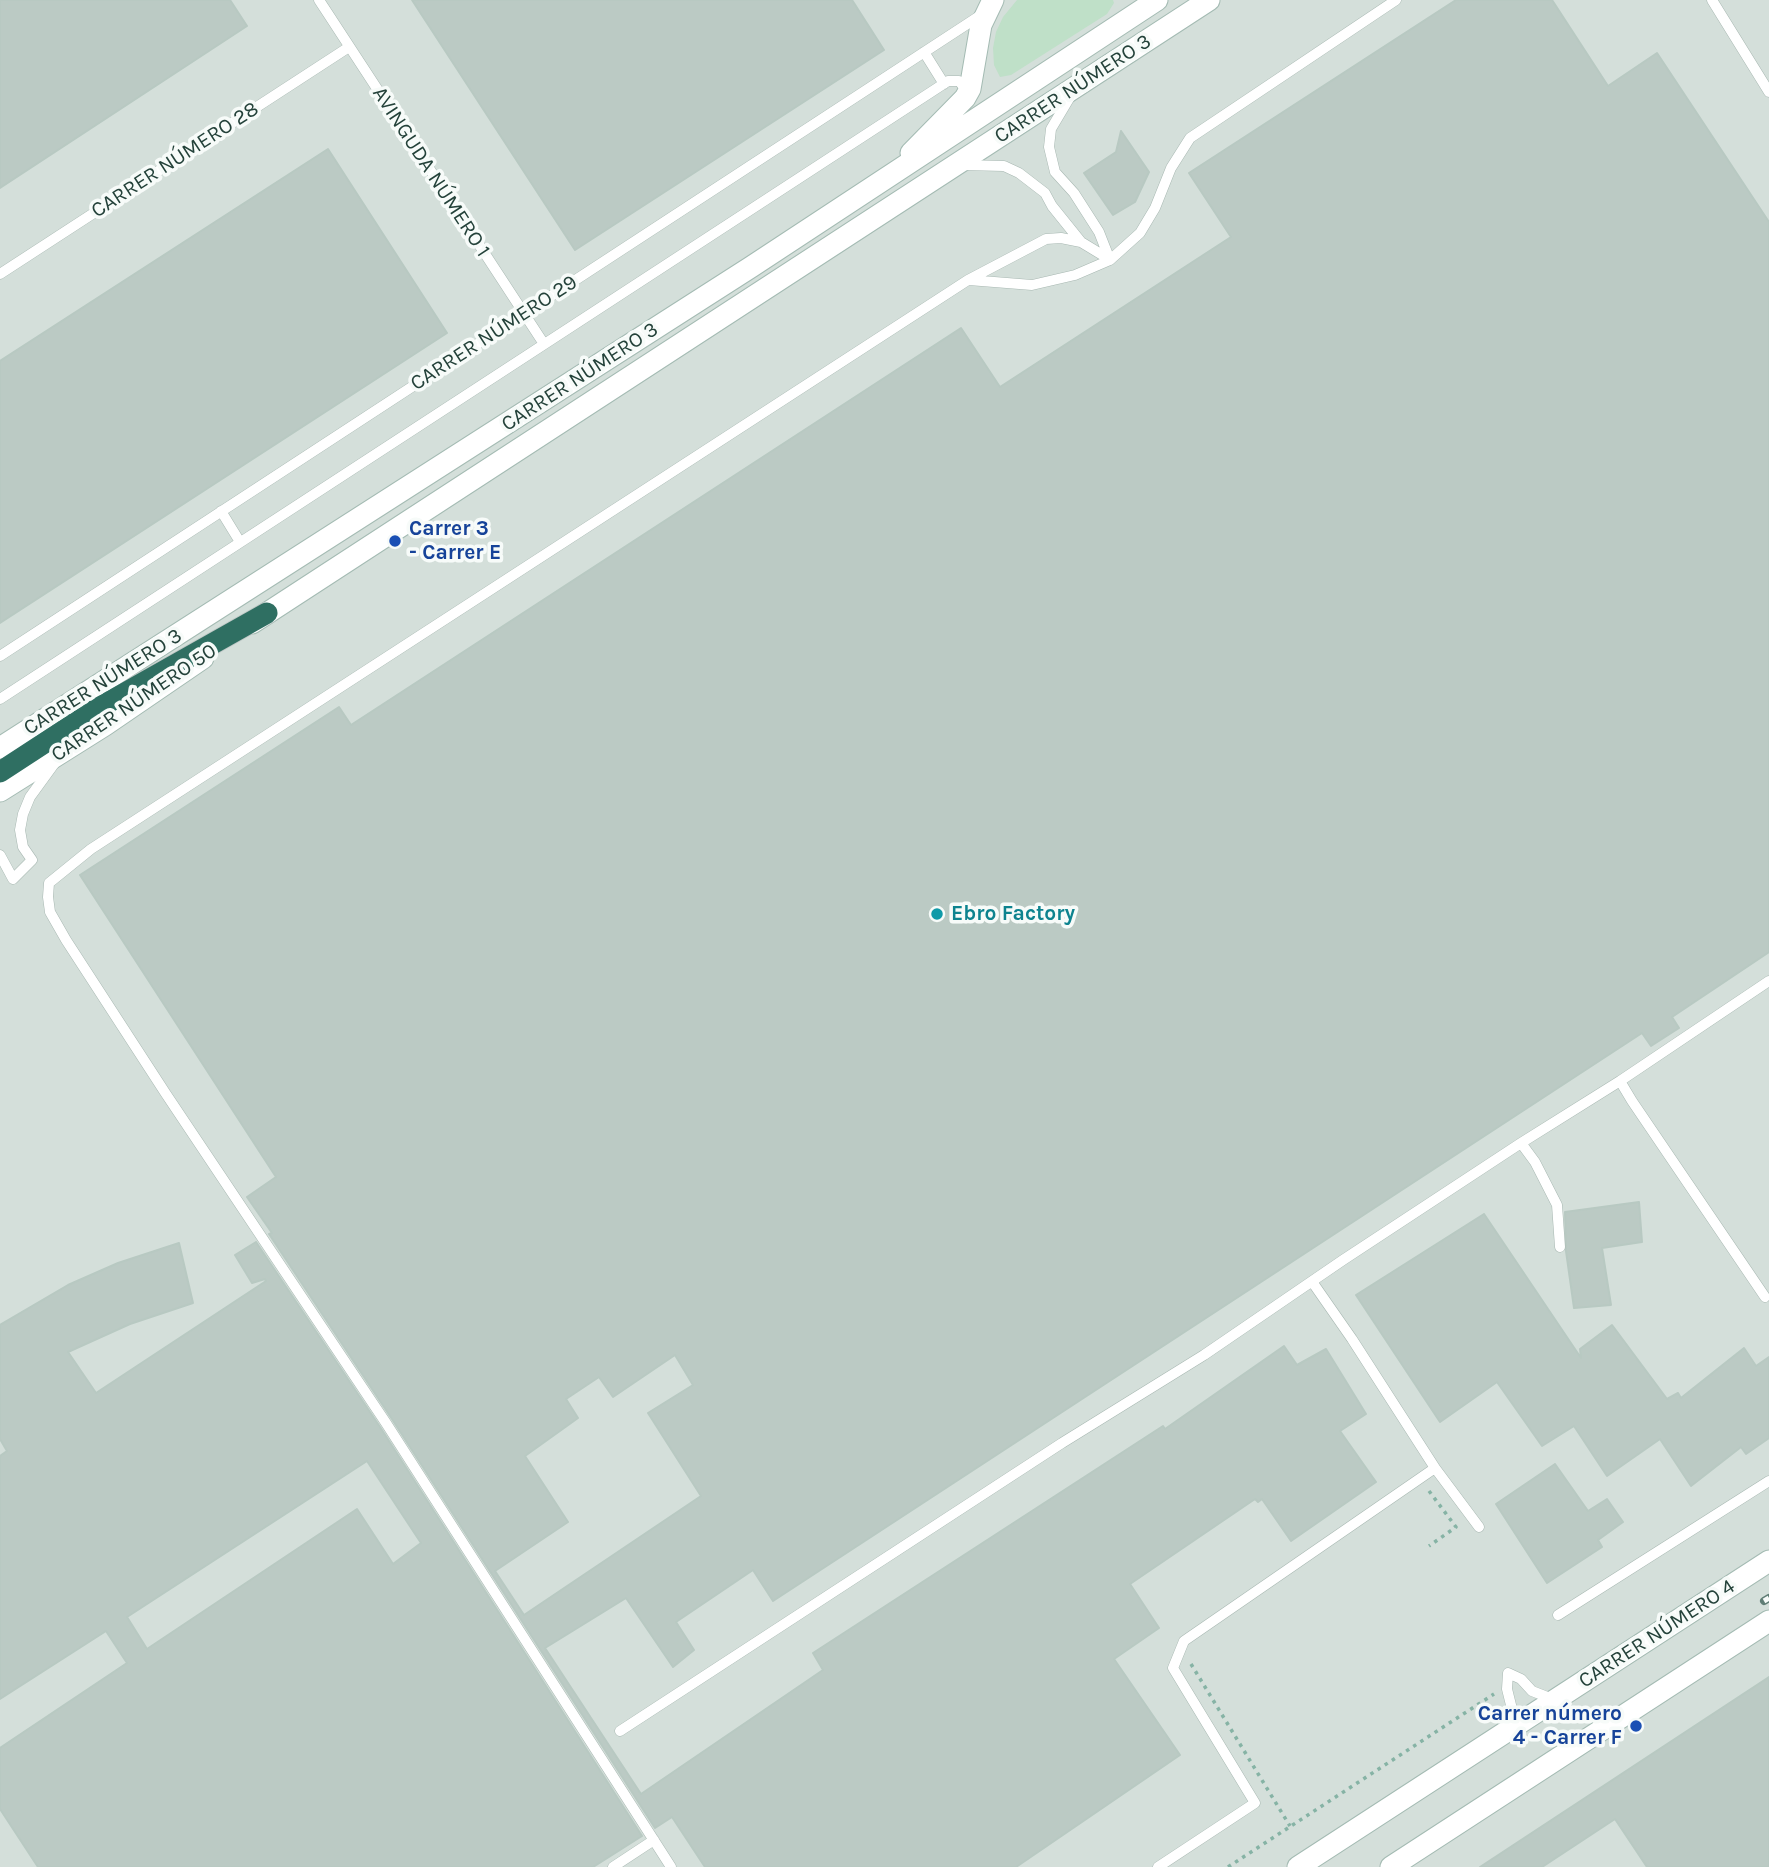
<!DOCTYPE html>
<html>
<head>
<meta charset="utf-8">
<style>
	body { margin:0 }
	canvas { display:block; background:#e6efeb }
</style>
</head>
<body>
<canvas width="1769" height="1867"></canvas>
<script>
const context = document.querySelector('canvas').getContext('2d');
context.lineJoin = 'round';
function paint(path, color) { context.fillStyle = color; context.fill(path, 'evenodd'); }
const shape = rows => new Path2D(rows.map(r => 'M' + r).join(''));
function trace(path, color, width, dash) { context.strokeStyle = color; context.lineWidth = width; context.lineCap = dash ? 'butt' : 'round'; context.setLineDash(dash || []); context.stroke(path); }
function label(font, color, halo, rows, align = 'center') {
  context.font = font + ' Karla,sans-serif'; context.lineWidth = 7; context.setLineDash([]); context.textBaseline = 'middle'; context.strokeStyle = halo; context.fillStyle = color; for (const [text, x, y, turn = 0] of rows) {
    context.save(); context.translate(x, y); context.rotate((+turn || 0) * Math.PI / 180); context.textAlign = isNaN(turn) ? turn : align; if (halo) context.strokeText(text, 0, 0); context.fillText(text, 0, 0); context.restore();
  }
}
paint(shape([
	[0,0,1769,0,1769,1867,0,1867]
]), '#d4dfda');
paint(shape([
	[1017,0,1113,0,1114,3,1107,14,1011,75,1000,77,994,65,993,48,996,32,1003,17]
]), '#bfe0c8');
const building = shape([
	[0,0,230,0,247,26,0,188,0,0],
	[412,0,852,0,884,50,575,250,412,0],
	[1456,0,1552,0,1608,86,1657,53,1769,222,1769,952,1672,1017,1679,1028,1651,1046,1642,1033,773,1601,753,1570,676,1622,694,1650,673,1667,626,1598,545,1648,641,1794,823,1670,813,1653,1163,1426,1165,1429,1284,1346,1297,1365,1326,1349,1366,1414,1340,1431,1376,1482,1291,1541,1262,1499,1258,1502,1255,1499,1130,1584,1159,1628,1114,1659,1180,1755,1016,1867,705,1867,672,1817,655,1828,392,1419,269,1234,272,1233,247,1197,276,1177,80,875,339,707,351,725,961,328,1000,387,1231,237,1189,173,1456,0],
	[675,1355,693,1385,648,1413,701,1496,524,1615,495,1571,568,1522,525,1456,578,1418,566,1399,599,1377,613,1397,675,1355],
	[1121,131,1149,172,1135,202,1113,215,1084,173,1116,152,1121,131],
	[328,149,447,333,0,623,0,361,328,149],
	[1639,1202,1642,1242,1602,1248,1611,1305,1574,1308,1566,1251,1565,1212,1639,1202],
	[1484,1214,1581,1358,1580,1349,1612,1325,1667,1399,1678,1393,1681,1398,1744,1348,1756,1366,1769,1357,1769,1438,1746,1454,1741,1447,1691,1486,1660,1439,1607,1476,1574,1426,1542,1446,1497,1382,1440,1422,1356,1295,1484,1214],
	[256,1242,380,1427,642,1836,593,1867,38,1867,0,1809,0,1748,127,1663,106,1631,0,1699,0,1456,7,1451,0,1439,0,1325,68,1285,118,1263,179,1243,193,1303,130,1324,68,1352,96,1393,266,1281,265,1279,252,1283,235,1255,256,1242],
	[367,1461,421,1543,393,1564,357,1509,147,1649,127,1617,367,1461],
	[1555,1464,1588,1511,1607,1499,1623,1522,1598,1540,1602,1547,1547,1583,1496,1504,1555,1464],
	[1769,1677,1769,1867,1647,1867,1615,1819,1542,1867,1480,1867,1769,1677]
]);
paint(building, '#bbcac4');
trace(building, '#b8c9c2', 2);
const lane = shape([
	[319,0,544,344],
	[1712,0,1769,92],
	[924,52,944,84],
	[1070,97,1051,129,1049,147,1055,172,1074,193,1099,232,1110,260],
	[963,165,1004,166,1019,173,1045,193,1052,206,1081,242,1109,259],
	[0,274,349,47],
	[969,280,1032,285,1075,275,1110,260,1140,233,1155,208,1171,168,1190,138,1396,0],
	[221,511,240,542],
	[0,656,981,15],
	[0,699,948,81,959,81,966,90],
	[0,855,13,879,32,860,23,847,20,830,23,814,30,797,54,764],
	[1620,1081,1632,1101,1765,1297],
	[1521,1143,1535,1162,1557,1205,1560,1247],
	[1313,1283,1352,1339,1435,1468,1479,1527],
	[1558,1615,1769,1481],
	[1516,1725,1507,1689,1508,1673,1521,1679,1532,1691,1555,1700],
	[620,1731,1062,1443,1204,1355,1343,1260,1521,1143,1620,1081,1769,981],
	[613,1867,654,1840],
	[671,1867,386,1423,166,1094,66,940,50,912,48,897,49,883,91,849,968,280,1046,239,1061,238,1081,242],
	[1158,1867,1255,1803,1173,1668,1184,1641,1435,1468]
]);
const secondary = shape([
	[911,153,965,98,970,89,981,25,993,0],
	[252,623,1209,0],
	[0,748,751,267,1157,0],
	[0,791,105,725,203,658],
	[1298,1867,1769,1561],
	[1391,1867,1769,1621]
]);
const highway = shape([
	[0,772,95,710,267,613]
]);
trace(lane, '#a8b8b2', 11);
trace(secondary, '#a4bbb3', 23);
trace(highway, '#c2cac8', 23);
trace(shape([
	[1429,1491,1456,1527,1429,1546],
	[1191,1664,1290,1826],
	[1228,1867,1494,1694]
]), '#86b3a5', 3.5, [3.5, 5]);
trace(lane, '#fff', 10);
trace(secondary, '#fff', 21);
trace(highway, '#2f6f62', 21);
const rail = shape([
	[1764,1601,1769,1598]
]);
trace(rail, '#5f7d75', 8);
trace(rail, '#f7fbf9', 5, [16]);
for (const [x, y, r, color] of [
	[395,541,7,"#1a4fb4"],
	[937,914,7,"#0f9aa8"],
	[1636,1726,7,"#1a4fb4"]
]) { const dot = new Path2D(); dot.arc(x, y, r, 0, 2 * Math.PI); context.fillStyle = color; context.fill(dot); trace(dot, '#f7fbf9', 2.5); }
label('21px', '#24423a', '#f7fbf9', [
	["CARRER NÚMERO 3",1073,89,-33],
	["CARRER NÚMERO 28",175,160,-33],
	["AVINGUDA NÚMERO 1",431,172,57],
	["CARRER NÚMERO 29",494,333,-33],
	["CARRER NÚMERO 3",580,377,-33],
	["CARRER NÚMERO 3",103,682,-32],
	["CARRER NÚMERO 50",134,703,-34],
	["CARRER NÚMERO 4",1657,1634,-33]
]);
label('bold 21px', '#164399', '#f7fbf9', [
	["Carrer 3",409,529],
	["- Carrer E",409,553],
	["Carrer número",1622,1714,"right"],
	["4 - Carrer F",1622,1738,"right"]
], 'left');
label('bold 21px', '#0d838f', '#f7fbf9', [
	["Ebro Factory",951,914]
], 'left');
</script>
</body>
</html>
